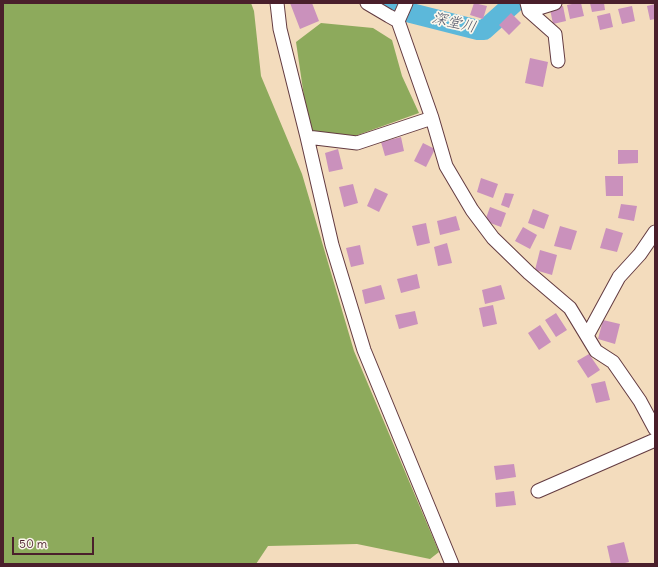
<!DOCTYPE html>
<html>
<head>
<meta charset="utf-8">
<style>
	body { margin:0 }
	#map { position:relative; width:658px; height:567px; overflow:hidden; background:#f3dcbd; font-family:Delius,sans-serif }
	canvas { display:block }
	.frame { position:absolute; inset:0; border:4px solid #4a1f2b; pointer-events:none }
	.scale { position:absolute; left:12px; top:537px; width:82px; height:18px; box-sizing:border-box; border:2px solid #4a1f2b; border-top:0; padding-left:5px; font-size:12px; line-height:14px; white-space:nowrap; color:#4a1f2b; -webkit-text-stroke:3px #fbf7ec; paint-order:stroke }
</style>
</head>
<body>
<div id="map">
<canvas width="658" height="567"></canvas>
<div class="frame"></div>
<div class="scale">50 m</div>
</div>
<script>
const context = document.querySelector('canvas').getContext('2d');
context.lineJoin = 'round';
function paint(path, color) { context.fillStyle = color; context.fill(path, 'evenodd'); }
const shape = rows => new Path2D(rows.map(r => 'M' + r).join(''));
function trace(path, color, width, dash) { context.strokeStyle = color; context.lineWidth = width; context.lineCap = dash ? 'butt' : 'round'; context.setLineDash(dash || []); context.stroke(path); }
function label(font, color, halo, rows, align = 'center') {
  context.font = font + ' Delius,"Klee One",sans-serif'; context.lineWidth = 3.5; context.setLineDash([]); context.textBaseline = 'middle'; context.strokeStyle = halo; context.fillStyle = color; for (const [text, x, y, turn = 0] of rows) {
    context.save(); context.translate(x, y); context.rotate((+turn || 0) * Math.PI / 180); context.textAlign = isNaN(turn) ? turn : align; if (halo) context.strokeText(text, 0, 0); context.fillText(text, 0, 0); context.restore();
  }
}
paint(shape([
	[3,3,251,3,254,11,261,76,302,174,354,351,439,552,430,559,357,544,268,546,256,564,3,564],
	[321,23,373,28,392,40,402,76,419,113,355,136,309,131,296,42]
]), '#8daa5c');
trace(shape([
	[385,3,388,5,411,13,478,30,484,30,514,3]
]), '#5cb8da', 20);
paint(shape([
	[290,3,312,3,319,21,300,29],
	[474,3,487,6,483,19,470,15],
	[577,3,581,3,584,16,570,19,567,5],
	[590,3,604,3,605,10,592,12],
	[655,4,655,19,650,20,647,6],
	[563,6,566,21,553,24,550,9],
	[632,6,635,21,622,24,618,9],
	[511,13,521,23,509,35,499,25],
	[610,13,613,27,600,30,597,16],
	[530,58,548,62,543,87,525,83],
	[401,137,404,151,385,156,381,142],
	[423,143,435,149,426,167,414,161],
	[338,149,343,169,329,172,325,153],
	[618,150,638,150,638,163,618,164],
	[605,176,623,176,623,196,606,196],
	[481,178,498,184,493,198,477,192],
	[353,184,358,203,344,207,339,187],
	[375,188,388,194,379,212,367,206],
	[505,193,514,194,509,208,501,205],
	[621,204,637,206,634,221,618,218],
	[490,207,506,213,501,227,485,221],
	[533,209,549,215,544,229,528,223],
	[456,216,460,230,440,235,437,221],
	[426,223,430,243,417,246,412,226],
	[560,226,577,231,571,250,554,246],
	[523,227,537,235,530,249,515,241],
	[606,228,623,233,617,252,600,248],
	[447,243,452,263,438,266,434,247],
	[360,245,364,264,351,267,346,248],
	[540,250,557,255,552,275,535,270],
	[417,274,420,288,401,293,397,279],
	[381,285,385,299,365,304,362,290],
	[501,285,505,299,485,304,482,290],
	[493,305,497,324,483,327,479,308],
	[415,311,418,324,399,329,395,315],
	[556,313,567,330,556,337,545,320],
	[603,320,620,324,615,344,598,339],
	[540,325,551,342,539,350,528,333],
	[589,354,600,370,588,378,577,361],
	[605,381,610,400,596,403,591,384],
	[514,464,516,477,496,480,494,466],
	[514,491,516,505,496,507,495,493],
	[624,542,629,562,621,564,611,564,607,546]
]), '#ca91bc');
const minor = shape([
	[277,3,280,29,307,137,332,245,364,350,452,564],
	[367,3,389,16,398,21,432,118,446,166,472,210,493,238,529,273,570,308,596,351,613,362,640,401,655,429],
	[527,3,529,11,555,34,558,61],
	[535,3,539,8,555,3],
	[398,21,406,3],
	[307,137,357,143,432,118],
	[587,336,619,277,640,254,655,232],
	[538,491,655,440]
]);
trace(minor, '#633b41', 15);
trace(minor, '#fff', 13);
label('italic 15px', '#505568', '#fbf7ec', [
	["深堂川",454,23,13]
]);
</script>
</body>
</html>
